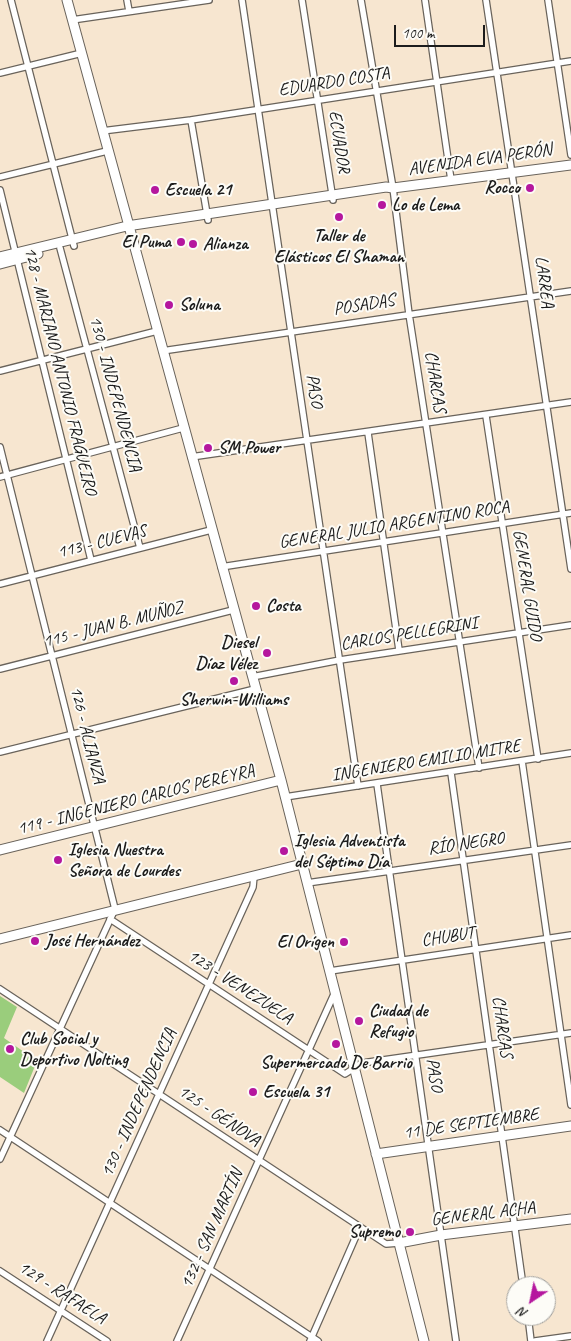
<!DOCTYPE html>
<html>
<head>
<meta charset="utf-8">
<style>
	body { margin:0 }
	#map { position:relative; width:571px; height:1341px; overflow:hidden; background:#f7e6d0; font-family:Caveat,sans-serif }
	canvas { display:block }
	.north { position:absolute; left:506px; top:1276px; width:50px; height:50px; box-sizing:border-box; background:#fdfcf7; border:1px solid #a3a29f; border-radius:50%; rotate:214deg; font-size:14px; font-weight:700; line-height:20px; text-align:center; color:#1c1c1c }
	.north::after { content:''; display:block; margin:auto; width:18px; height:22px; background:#b5179e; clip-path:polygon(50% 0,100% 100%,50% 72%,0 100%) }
	.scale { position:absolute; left:394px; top:25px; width:91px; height:22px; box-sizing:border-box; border:2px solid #1c1c1c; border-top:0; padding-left:6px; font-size:15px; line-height:18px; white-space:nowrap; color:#1c1c1c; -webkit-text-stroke:4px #fdfcf7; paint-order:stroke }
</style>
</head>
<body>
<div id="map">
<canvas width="571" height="1341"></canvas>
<div class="north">N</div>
<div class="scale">100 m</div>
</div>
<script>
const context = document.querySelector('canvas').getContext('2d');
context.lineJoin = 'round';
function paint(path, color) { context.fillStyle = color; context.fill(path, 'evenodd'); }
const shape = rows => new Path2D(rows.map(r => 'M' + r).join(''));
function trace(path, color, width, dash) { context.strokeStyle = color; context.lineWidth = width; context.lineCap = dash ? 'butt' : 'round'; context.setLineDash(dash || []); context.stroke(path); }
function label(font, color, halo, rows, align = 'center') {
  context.font = font + ' Caveat,sans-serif'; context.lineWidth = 4; context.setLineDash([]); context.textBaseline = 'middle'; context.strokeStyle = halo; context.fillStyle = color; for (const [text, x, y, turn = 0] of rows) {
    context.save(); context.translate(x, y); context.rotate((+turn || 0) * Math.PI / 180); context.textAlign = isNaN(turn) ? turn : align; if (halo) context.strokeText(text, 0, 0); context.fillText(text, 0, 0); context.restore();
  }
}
paint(shape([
	[0,996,17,1007,4,1038,37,1061,24,1093,0,1077]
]), '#9acd7c');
const street = shape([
	[11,0,74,246],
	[127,0,129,11],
	[242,0,358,786],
	[302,0,333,200],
	[361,0,393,188,409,314,479,768],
	[425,0,451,180],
	[486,0,571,569],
	[548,0,571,155],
	[72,20,209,0],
	[0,73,82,53],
	[191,120,208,220],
	[102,131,191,120,571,61],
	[0,177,107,151],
	[0,190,91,560],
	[60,248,140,548],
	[162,351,571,291],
	[0,371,157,331],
	[486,416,538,759],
	[368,433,399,650],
	[0,447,115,909,0,1159],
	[191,457,571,402],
	[0,477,183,428],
	[221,567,571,513],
	[0,584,211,530],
	[0,669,233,610],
	[252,677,340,660,571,625],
	[0,752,255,689],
	[522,761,571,1105],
	[451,773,523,1286],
	[377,784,456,1341],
	[285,797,571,753],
	[307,883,571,845],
	[110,919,345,1074,362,1063,571,1033],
	[330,971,571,935],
	[0,989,386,1244,399,1243],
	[0,1130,318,1341],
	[0,1271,107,1341],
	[528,1316,531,1341],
	[47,1341,253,887,254,876],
	[177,1341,335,992],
	[310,1341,360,1227],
	[535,1341,571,1336]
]);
const secondary = shape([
	[67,0,281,780,424,1341],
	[0,257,127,226,386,187,393,188,571,165],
	[0,264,38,254],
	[0,850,281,780],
	[0,939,302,864],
	[376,1154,571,1126],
	[399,1243,441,1235,571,1219]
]);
trace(street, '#69635b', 8);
trace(secondary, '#69635b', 11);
trace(street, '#fff', 5.5);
trace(secondary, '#fff', 9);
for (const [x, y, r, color] of [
	[530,188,5,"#b5179e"],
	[155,190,5,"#b5179e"],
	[382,205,5,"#b5179e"],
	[339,217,5,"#b5179e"],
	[181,242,5,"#b5179e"],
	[193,244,5,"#b5179e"],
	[169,305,5,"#b5179e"],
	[208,448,5,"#b5179e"],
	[256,606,5,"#b5179e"],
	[267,653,5,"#b5179e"],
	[234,681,5,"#b5179e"],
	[284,851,5,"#b5179e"],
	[58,860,5,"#b5179e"],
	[35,941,5,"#b5179e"],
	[344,942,5,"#b5179e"],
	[359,1021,5,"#b5179e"],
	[336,1044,5,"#b5179e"],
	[10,1049,5,"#b5179e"],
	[253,1092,5,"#b5179e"],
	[410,1232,5,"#b5179e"]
]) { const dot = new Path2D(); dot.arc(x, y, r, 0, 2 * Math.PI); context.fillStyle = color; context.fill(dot); trace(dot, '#fdfcf7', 2); }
label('18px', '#1c1c1c', '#fdfcf7', [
	["EDUARDO COSTA",334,82,-9],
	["ECUADOR",339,142,81],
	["AVENIDA EVA PERÓN",480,160,-8],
	["LARREA",544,282,82],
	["POSADAS",364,305,-9],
	["128 - MARIANO ANTONIO FRAGUEIRO",60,371,76],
	["CHARCAS",435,382,81],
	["PASO",314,391,82],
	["130 - INDEPENDENCIA",115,394,75],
	["GENERAL JULIO ARGENTINO ROCA",394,525,-9],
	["113 - CUEVAS",102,542,-14],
	["GENERAL GUIDO",527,585,81],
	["115 - JUAN B. MUÑOZ",113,625,-14],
	["CARLOS PELLEGRINI",409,634,-9],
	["126 - ALIANZA",87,735,76],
	["INGENIERO EMILIO MITRE",426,761,-9],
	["119 - INGENIERO CARLOS PEREYRA",136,800,-14],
	["RÍO NEGRO",466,844,-8],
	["CHUBUT",448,937,-9],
	["123 - VENEZUELA",240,987,33],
	["CHARCAS",502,1027,82],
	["PASO",434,1075,82],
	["130 - INDEPENDENCIA",139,1103,-66],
	["125 - GÉNOVA",219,1116,34],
	["11 DE SEPTIEMBRE",471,1124,-8],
	["GENERAL ACHA",483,1214,-7],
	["132 - SAN MARTÍN",212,1229,-66],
	["129 - RAFAELA",62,1293,33]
]);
label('bold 18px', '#1c1c1c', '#fdfcf7', [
	["Rocco",520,188,"right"],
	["Escuela 21",165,190],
	["Lo de Lema",392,205],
	["Taller de",339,236,"center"],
	["Elásticos El Shaman",339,257,"center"],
	["El Puma",171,242,"right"],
	["Alianza",203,244],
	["Soluna",179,305],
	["SM Power",218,448],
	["Costa",266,606],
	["Diesel",257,643,"right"],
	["Díaz Vélez",257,664,"right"],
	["Sherwin-Williams",234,700,"center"],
	["Iglesia Adventista",294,841],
	["del Séptimo Día",294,862],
	["Iglesia Nuestra",68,850],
	["Señora de Lourdes",68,871],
	["José Hernández",45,941],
	["El Orígen",334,942,"right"],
	["Ciudad de",369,1011],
	["Refugio",369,1032],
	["Club Social y",20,1039],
	["Deportivo Nolting",20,1060],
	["Supermercado De Barrio",336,1063,"center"],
	["Escuela 31",263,1092],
	["Supremo",400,1232,"right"]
], 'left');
</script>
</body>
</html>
